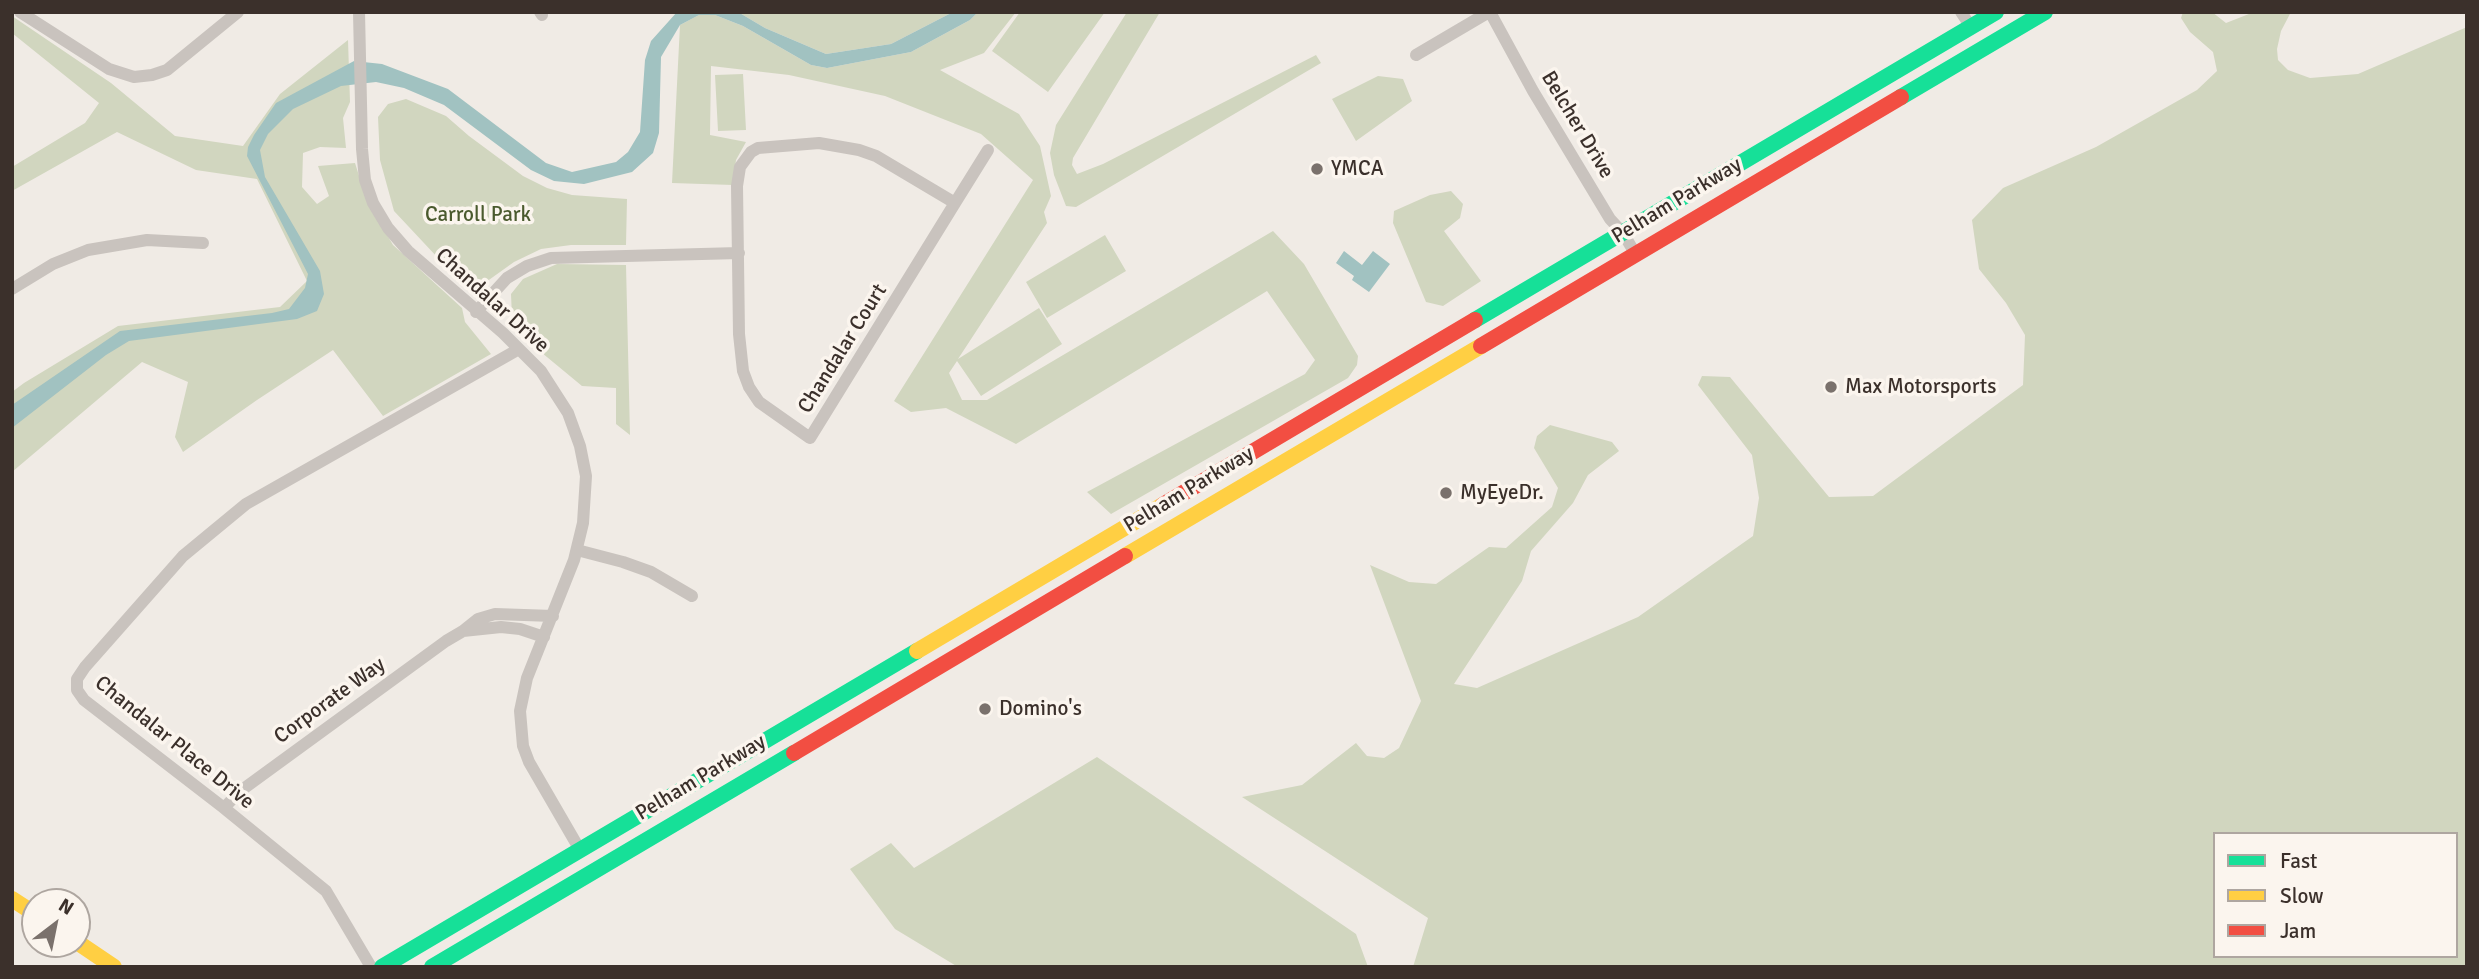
<!DOCTYPE html>
<html>
<head>
<meta charset="utf-8">
<style>
	body { margin:0 }
	#map { position:relative; width:2479px; height:979px; overflow:hidden; background:#f0ebe5; font-family:Signika,sans-serif }
	canvas { display:block }
	.frame { position:absolute; inset:0; border:14px solid #3b302b; pointer-events:none }
	.legend { position:absolute; left:2213px; top:832px; width:245px; height:126px; box-sizing:border-box; background:#fbf5ee; border:2px solid #aea6a0; margin:0; padding:9px 12px; list-style:none; font-size:21px; color:#3b302b }
	.legend li { display:flex; align-items:center; gap:14px; height:35px }
	.legend b { width:35px; border:2px solid #aea6a0 }
	.north { position:absolute; left:21px; top:888px; width:70px; height:70px; box-sizing:border-box; background:#fbf5ee; border:2px solid #aea6a0; border-radius:50%; rotate:32deg; font-size:19px; font-weight:700; line-height:28px; text-align:center; color:#3b302b }
	.north::after { content:''; display:block; margin:auto; width:24px; height:32px; background:#7a716c; clip-path:polygon(50% 0,100% 100%,50% 72%,0 100%) }
</style>
</head>
<body>
<div id="map">
<canvas width="2479" height="979"></canvas>
<div class="frame"></div>
<ul class="legend">
<li><b style="height:9px;background:#16e098"></b>Fast</li>
<li><b style="height:9px;background:#ffcf43"></b>Slow</li>
<li><b style="height:9px;background:#f24e42"></b>Jam</li>
</ul>
<div class="north">N</div>
</div>
<script>
const context = document.querySelector('canvas').getContext('2d');
context.lineJoin = 'round';
function paint(path, color) { context.fillStyle = color; context.fill(path, 'evenodd'); }
const shape = rows => new Path2D(rows.map(r => 'M' + r).join(''));
function trace(path, color, width, dash) { context.strokeStyle = color; context.lineWidth = width; context.lineCap = dash ? 'butt' : 'round'; context.setLineDash(dash || []); context.stroke(path); }
function label(font, color, halo, rows, align = 'center') {
  context.font = font + ' Signika,sans-serif'; context.lineWidth = 7; context.setLineDash([]); context.textBaseline = 'middle'; context.strokeStyle = halo; context.fillStyle = color; for (const [text, x, y, turn = 0] of rows) {
    context.save(); context.translate(x, y); context.rotate((+turn || 0) * Math.PI / 180); context.textAlign = isNaN(turn) ? turn : align; if (halo) context.strokeText(text, 0, 0); context.fillText(text, 0, 0); context.restore();
  }
}
paint(shape([
	[738,12,953,12,891,44,826,54,765,28],
	[978,12,1016,12,984,53,940,70,1019,114,1040,146,1051,196,1044,212,1047,223,958,359,1039,308,1062,344,981,396,957,361,949,373,962,400,987,400,1273,231,1304,264,1358,356,1357,365,1348,378,1111,514,1087,492,1305,374,1315,360,1267,291,1016,444,946,408,911,412,894,401,1033,180,981,134,885,96,789,75,711,66,710,135,746,142,736,160,733,185,672,183,680,25,699,15,715,15,743,26,811,65,827,68,911,52,970,20],
	[1020,12,1105,12,1048,92,992,51],
	[1127,12,1160,12,1073,158,1072,165,1077,174,1103,164,1316,55,1321,63,1076,207,1066,206,1054,175,1050,153,1056,125],
	[2183,12,2212,12,2226,23,2254,12,2291,12,2281,31,2277,49,2278,60,2288,70,2310,78,2358,74,2467,27,2467,967,1413,967,1428,918,1242,797,1302,785,1356,743,1367,756,1384,758,1399,748,1421,701,1370,565,1409,582,1436,584,1489,547,1506,548,1552,507,1558,488,1534,448,1537,436,1550,425,1612,442,1619,451,1588,475,1573,503,1531,551,1522,581,1454,684,1477,688,1638,617,1753,536,1759,498,1752,455,1698,385,1702,376,1730,377,1829,497,1873,496,2023,385,2025,335,2006,303,1979,269,1972,220,2003,188,2096,147,2197,90,2217,71,2213,52,2190,32,2181,18],
	[2215,834,2456,834,2456,956,2215,956],
	[12,16,111,83,175,136,243,146,280,94,348,40,350,102,343,118,346,148,320,147,303,153,302,187,317,204,329,196,318,166,355,163,367,201,393,245,462,308,465,322,491,354,383,416,333,350,257,400,183,452,175,437,188,382,142,362,12,472,12,392,24,383,118,326,280,307,307,281,257,179,196,170,117,132,12,191,12,167,85,123,99,103,12,33],
	[743,74,746,130,718,131,715,75],
	[1378,76,1403,79,1412,101,1356,141,1332,99],
	[406,99,446,116,469,136,523,176,547,188,572,195,627,199,626,245,571,245,541,249,514,262,486,282,479,293,438,258,394,211,380,160,378,117,388,104],
	[1451,191,1463,204,1460,218,1444,231,1481,281,1443,306,1426,302,1393,223,1394,211,1430,195],
	[1105,235,1126,271,1047,318,1026,282],
	[557,264,626,265,630,435,616,424,616,388,582,386,530,343,512,317,511,294,523,279],
	[1097,757,1356,934,1368,967,958,967,895,929,850,869,891,843,914,868]
]), '#d1d6bf');
paint(shape([
	[677,12,738,12,765,28,826,54,891,44,953,12,978,12,970,20,911,52,827,68,811,65,743,26,715,15,699,15,680,25,661,57,659,133,653,153,632,172,584,184,554,181,531,170,444,105,404,88,376,82,341,86,293,109,268,134,260,150,265,177,320,271,324,294,317,311,297,319,129,341,106,355,12,428,12,405,120,331,272,313,289,309,305,288,308,274,247,156,248,147,254,135,276,103,354,61,382,64,448,89,546,163,572,172,616,162,628,152,640,132,645,60,651,41],
	[1344,251,1362,265,1373,251,1390,264,1369,292,1352,280,1354,276,1336,263]
]), '#a1c2c1');
trace(shape([
	[20,12,109,69,134,77,152,75,167,70,238,12],
	[359,12,362,149,365,180,373,203,388,228,408,251,503,333,541,371,568,413,580,446,586,476,583,523,574,560,527,678,520,711,523,746,529,762,580,850],
	[540,12,542,15],
	[1490,12,1533,91,1610,219,1623,233,1636,255],
	[1961,12,1971,27],
	[1416,55,1489,12],
	[819,143,859,150,876,156,955,203,810,438,759,402,749,387,743,371,739,334,737,186,740,167,751,152,758,148,819,143],
	[955,203,988,150],
	[12,289,53,264,88,250,147,240,203,243],
	[476,312,507,278,527,266,551,258,739,253],
	[577,550,623,562,651,572,692,596],
	[544,637,520,629,501,627,463,631,478,619,495,614,553,616],
	[224,808,239,792,446,641,463,631],
	[371,967,326,891,224,808,84,700,77,690,77,679,85,667,183,556,246,504,519,349]
]), '#c9c3be', 12);
trace(shape([
	[1901,97,2045,12],
	[1475,320,1996,12],
	[382,967,917,651],
	[432,967,794,753]
]), '#16e098', 16);
trace(shape([
	[1125,556,1481,346],
	[917,651,1163,505],
	[12,899,35,914],
	[77,942,114,967]
]), '#ffcf43', 16);
trace(shape([
	[1481,346,1901,97],
	[1163,505,1475,320],
	[794,753,1125,556]
]), '#f24e42', 16);
for (const [x, y, r, color] of [
	[1317,169,7,"#7a716c"],
	[1831,387,7,"#7a716c"],
	[1446,493,7,"#7a716c"],
	[985,709,7,"#7a716c"]
]) { const dot = new Path2D(); dot.arc(x, y, r, 0, 2 * Math.PI); context.fillStyle = color; context.fill(dot); trace(dot, '#fbf5ee', 2.5); }
label('21px', '#3b302b', '#fbf5ee', [
	["Belcher Drive",1577,125,59],
	["Pelham Parkway",1677,201,-31],
	["Chandalar Drive",492,301,42],
	["Chandalar Court",843,349,-58],
	["Pelham Parkway",1189,490,-31],
	["Corporate Way",330,701,-36],
	["Chandalar Place Drive",174,743,39],
	["Pelham Parkway",701,778,-31]
]);
label('21px', '#3b302b', '#fbf5ee', [
	["YMCA",1331,169],
	["Max Motorsports",1845,387],
	["MyEyeDr.",1460,493],
	["Domino's",999,709]
], 'left');
label('21px', '#4a5a2e', '#fbf5ee', [
	["Carroll Park",478,215]
]);
</script>
</body>
</html>
